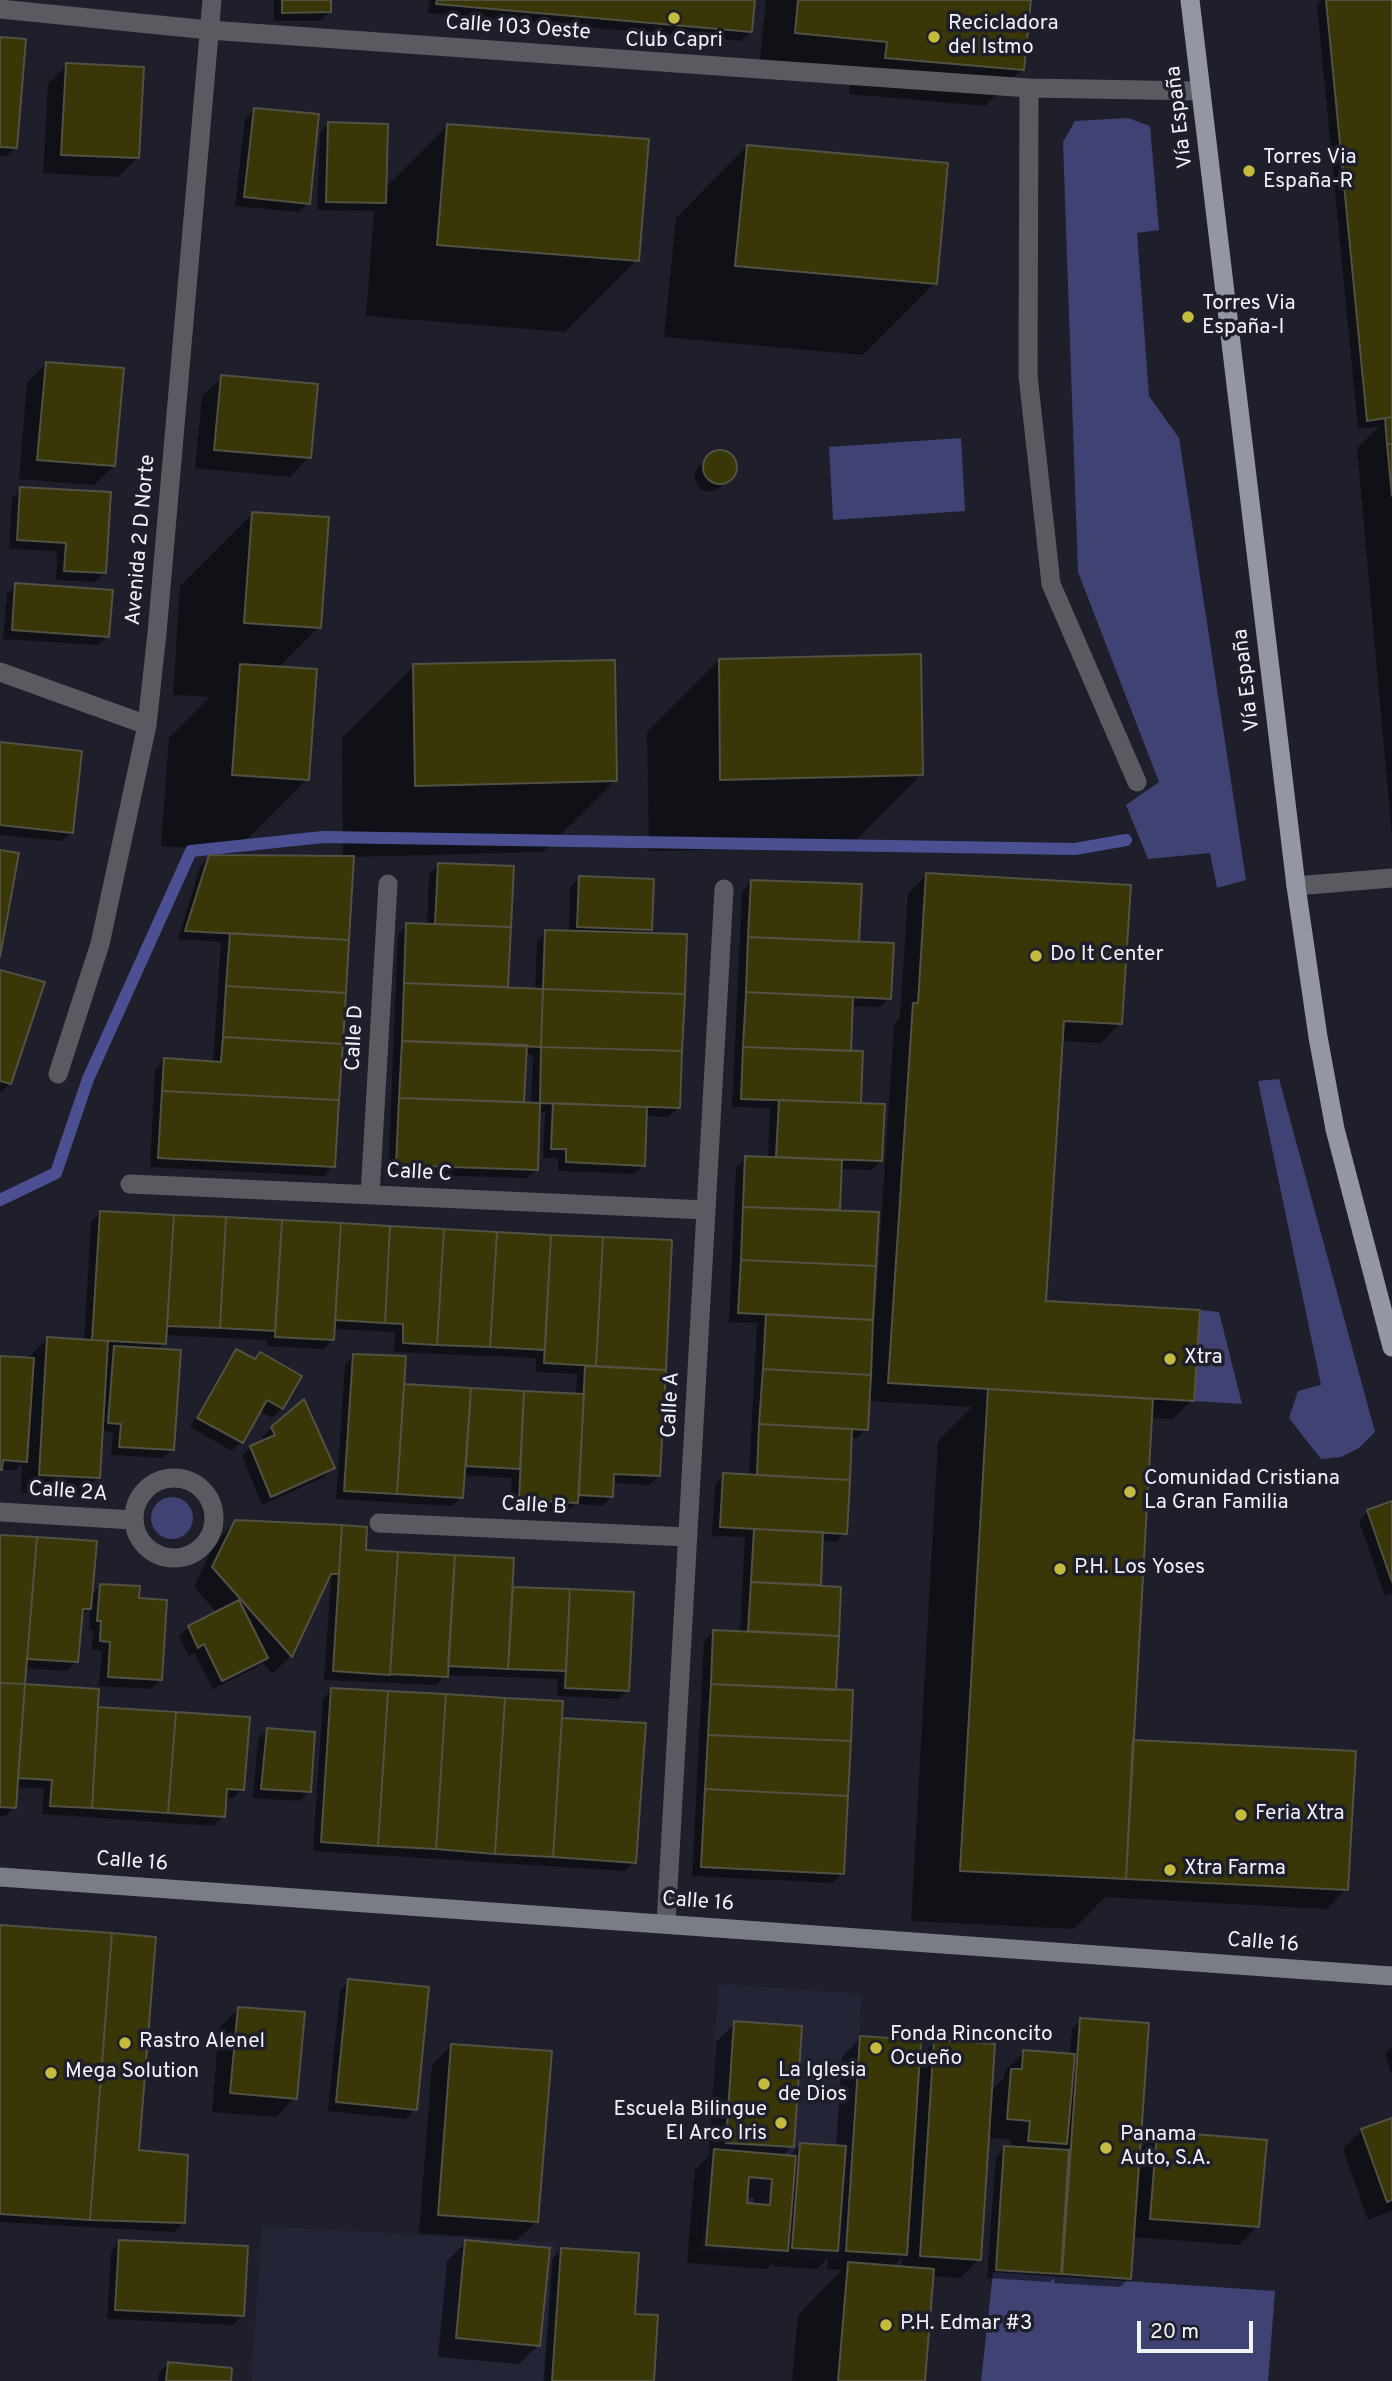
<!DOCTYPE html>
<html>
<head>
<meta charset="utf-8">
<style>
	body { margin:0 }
	#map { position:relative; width:1392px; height:2381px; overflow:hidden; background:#1e1f2b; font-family:Overpass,sans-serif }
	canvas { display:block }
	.scale { position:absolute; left:1137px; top:2321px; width:116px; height:32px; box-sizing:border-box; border:4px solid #f0f2fa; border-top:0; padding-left:9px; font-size:21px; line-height:24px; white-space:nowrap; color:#f0f2fa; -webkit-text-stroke:5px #1e1f2b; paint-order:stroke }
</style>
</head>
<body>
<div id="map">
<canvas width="1392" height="2381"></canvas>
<div class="scale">20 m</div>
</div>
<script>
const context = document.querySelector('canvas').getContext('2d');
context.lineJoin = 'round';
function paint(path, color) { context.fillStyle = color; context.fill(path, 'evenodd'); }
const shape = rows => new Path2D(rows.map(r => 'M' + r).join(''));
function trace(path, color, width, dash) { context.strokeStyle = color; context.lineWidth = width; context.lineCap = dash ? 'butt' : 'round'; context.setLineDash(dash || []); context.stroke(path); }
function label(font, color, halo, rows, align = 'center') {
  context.font = font + ' Overpass,sans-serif'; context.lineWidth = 7; context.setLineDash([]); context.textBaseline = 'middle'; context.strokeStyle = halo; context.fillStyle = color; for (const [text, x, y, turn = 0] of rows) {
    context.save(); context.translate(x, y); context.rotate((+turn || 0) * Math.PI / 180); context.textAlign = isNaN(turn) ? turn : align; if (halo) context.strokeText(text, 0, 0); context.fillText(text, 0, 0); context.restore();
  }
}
paint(shape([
	[719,1984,862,1994,843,2261,701,2252],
	[262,2226,556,2243,543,2381,251,2381]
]), '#232537');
paint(shape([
	[1128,118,1150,126,1159,230,1137,233,1149,396,1179,438,1246,880,1217,888,1210,853,1148,859,1126,805,1159,782,1078,572,1063,142,1075,121],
	[961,438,965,511,833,520,829,447],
	[1279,1079,1375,1432,1359,1448,1341,1457,1321,1459,1289,1418,1298,1391,1321,1385,1258,1081],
	[1200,1310,1219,1312,1242,1404,1194,1401],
	'151 1518a21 21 0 1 1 42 0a21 21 0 1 1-42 0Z',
	[993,2272,1275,2291,1268,2381,981,2381]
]), '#3f4273');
paint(shape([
	[274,0,329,0,329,12,320,21,274,21],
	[429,0,754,0,751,31,741,41,428,13],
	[766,0,1029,0,1022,69,985,106,849,94,851,78,759,69],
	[1322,0,1392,0,1392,837,1357,448,1379,427,1358,429,1317,5],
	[0,39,15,148,6,157,0,156],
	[67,65,137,158,118,177,43,173,48,84],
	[254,110,308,203,299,212,235,206,245,119],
	[329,124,384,189,448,125,637,260,565,332,366,316,374,211,317,210,320,133],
	[747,146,935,283,863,355,664,337,676,218],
	[46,364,114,466,94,485,19,479,27,383],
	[222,377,309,457,290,477,195,468,202,396],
	[716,452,730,455,735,470,720,488,711,492,701,490,694,478,697,468],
	[21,489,105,572,95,582,56,580,57,551,9,549,12,498],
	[252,514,319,627,278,668,307,779,235,851,161,846,169,738,210,697,173,695,180,586],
	[16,585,108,636,98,645,3,639,7,594],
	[719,660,921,775,849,847,649,851,647,732],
	[414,666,615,781,543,852,352,857,333,1166,324,1176,150,1167,155,1069,164,1060,213,1063,221,942,178,939,200,866,210,857,343,858,342,738],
	[0,743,71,832,62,841,0,835],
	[439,865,512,868,506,989,535,991,537,941,546,932,569,932,570,887,580,878,651,930,646,935,678,1108,669,1117,645,1116,643,1165,634,1174,558,1171,558,1158,543,1158,545,1112,538,1112,536,1169,527,1178,388,1174,398,934,407,925,427,925,429,874],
	[525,1054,533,1055,531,1105,523,1104],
	[927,874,1120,1023,1101,1043,1061,1041,1044,1303,1192,1400,1173,1419,1151,1418,1132,1741,1346,1889,1327,1909,1105,1897,1074,1929,911,1921,938,1441,972,1407,867,1401,866,1429,857,1438,850,1438,845,1533,836,1542,821,1541,819,1587,840,1588,834,1691,842,1873,833,1883,692,1876,704,1641,714,1632,740,1633,745,1537,712,1536,715,1484,724,1475,749,1476,757,1323,729,1322,736,1167,746,1158,768,1159,770,1108,732,1107,742,891,751,882,858,943,889,998,880,1007,851,1006,849,1053,862,1053,859,1105,881,1161,871,1170,840,1169,838,1212,872,1318,875,1318,894,1024,900,1018,908,894],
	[0,972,10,1083,0,1093],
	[100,1213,670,1242,659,1476,649,1485,612,1483,612,1496,602,1506,575,1504,567,1512,510,1509,512,1478,463,1475,462,1497,452,1506,336,1499,345,1365,354,1355,402,1386,576,1395,577,1374,536,1372,536,1358,394,1352,395,1332,333,1329,333,1339,324,1349,267,1346,267,1340,165,1335,164,1343,157,1350,173,1449,163,1458,111,1455,113,1432,101,1431,98,1477,79,1496,21,1493,22,1464,16,1470,0,1470,0,1358,28,1358,47,1339,84,1341,91,1222],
	[237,1351,254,1361,300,1377,282,1408,272,1418,259,1410,241,1442,232,1451,190,1427,228,1360],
	[272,1428,333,1467,324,1477,262,1505,242,1456,251,1447,264,1441,262,1437],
	[1392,1503,1392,1593,1385,1596,1359,1521,1368,1511],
	[235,1522,511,1589,632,1593,628,1690,618,1699,557,1696,557,1679,446,1675,437,1685,324,1680,331,1580,322,1588,291,1656,272,1674,262,1662,257,1667,213,1689,194,1652,189,1656,179,1636,189,1627,217,1613,194,1587,216,1541],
	[0,1537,91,1595,101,1585,137,1600,160,1680,151,1689,99,1686,102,1651,92,1650,93,1630,89,1630,90,1608,80,1618,76,1662,67,1671,25,1668,23,1686,96,1709,248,1719,243,1789,233,1798,225,1798,223,1816,214,1826,42,1814,44,1789,16,1787,14,1807,5,1817,0,1816],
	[332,1689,560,1720,644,1725,634,1862,625,1871,313,1851,323,1699],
	[267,1730,309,1791,300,1801,253,1798,258,1739],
	[0,1926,183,2222,174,2232,0,2222],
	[349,1981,415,2109,406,2119,328,2111,340,1991],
	[238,2009,295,2098,276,2117,212,2112,219,2028],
	[1081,2020,1138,2152,1157,2133,1258,2226,1239,2245,1132,2237,1129,2278,1120,2287,1054,2283,1054,2278,1050,2282,987,2278,996,2157,1005,2147,1011,2148,1011,2140,987,2137,979,2259,960,2278,932,2276,924,2381,792,2381,798,2315,842,2270,827,2269,828,2258,817,2269,774,2266,774,2262,767,2269,687,2263,695,2170,708,2157,716,2042,735,2023,792,2146,783,2156,788,2157,800,2145,836,2147,842,2057,861,2038,918,2059,935,2042,990,2092,1004,2078,1005,2071,1024,2052,1070,2055,1072,2029],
	[746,2197,754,2198,753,2205,745,2204],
	[902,2257,902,2268,891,2268],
	[451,2046,537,2221,517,2240,419,2233,432,2065],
	[1392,2047,1392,2076,1385,2054],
	[1392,2120,1392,2211,1368,2220,1343,2149,1362,2130],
	[120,2242,242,2315,233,2325,107,2319,111,2251],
	[466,2242,539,2345,519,2364,438,2357,447,2261],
	[561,2250,634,2316,652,2381,544,2381,552,2259],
	[168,2364,229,2381,158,2381,159,2373]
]), '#0007');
trace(shape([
	[0,1200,56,1173,88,1079,191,851,323,837,1075,849,1126,840]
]), '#4c5092', 12);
const building = shape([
	[282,0,331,0,331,12,282,13,282,0],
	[437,0,755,0,752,32,436,4,437,0],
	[798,0,1031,0,1024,70,885,58,887,42,795,33,798,0],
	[1326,0,1392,0,1392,417,1367,421,1326,0],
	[0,37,26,39,17,148,0,147,0,37],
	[66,63,144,67,139,158,61,155,66,63],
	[254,108,319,114,310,204,244,197,254,108],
	[328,122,388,124,386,203,326,202,328,122],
	[447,124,649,139,639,261,437,245,447,124],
	[747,145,948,163,937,284,735,266,747,145],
	[46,362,124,368,115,466,37,460,46,362],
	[221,375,318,384,311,458,214,450,221,375],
	[1392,417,1392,444,1387,444,1385,418,1392,417],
	[1387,444,1392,444,1392,496,1387,444],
	'703 467a17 17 0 1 1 34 0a17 17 0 1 1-34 0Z',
	[20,487,111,492,106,573,64,571,66,543,17,540,20,487],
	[252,512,329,517,321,628,244,623,252,512],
	[15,583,113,590,109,637,12,630,15,583],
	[921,654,923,775,720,780,719,659,921,654],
	[615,660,617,781,415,786,413,664,615,660],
	[240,664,317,669,309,780,232,775,240,664],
	[0,742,82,751,73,833,0,825,0,742],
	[0,850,19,853,0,957,0,850],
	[209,855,354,856,349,940,185,931,209,855],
	[438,863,514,866,511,927,435,924,438,863],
	[926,873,1131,885,1122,1024,1064,1021,1046,1301,1200,1310,1194,1401,888,1383,913,1003,918,1003,926,873],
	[579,876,654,879,652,930,577,927,579,876],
	[751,880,862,884,859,942,748,937,751,880],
	[406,923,511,927,508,987,404,983,406,923],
	[545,930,687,934,685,994,543,989,545,930],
	[230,933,349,940,346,993,226,986,230,933],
	[748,937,894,943,891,999,746,992,748,937],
	[0,970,45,982,11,1084,0,1081,0,970],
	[404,983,543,989,541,1047,402,1041,404,983],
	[226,986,346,993,343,1044,223,1037,226,986],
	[543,989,685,994,682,1051,541,1047,543,989],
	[746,992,853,997,851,1051,743,1047,746,992],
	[223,1037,343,1044,339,1100,162,1091,164,1058,221,1062,223,1037],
	[402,1041,527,1045,524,1102,399,1098,402,1041],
	[541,1047,682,1051,680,1108,540,1103,541,1047],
	[743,1047,863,1051,861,1103,741,1099,743,1047],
	[162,1091,339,1100,335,1167,158,1158,162,1091],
	[399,1098,540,1103,538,1170,396,1165,399,1098],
	[779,1100,885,1104,882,1161,776,1157,779,1100],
	[553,1103,647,1107,645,1166,566,1162,566,1149,551,1149,553,1103],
	[745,1156,842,1160,840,1210,743,1207,745,1156],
	[743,1207,879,1212,876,1266,741,1260,743,1207],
	[100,1211,174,1215,166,1344,92,1340,100,1211],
	[174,1215,226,1217,220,1328,167,1326,174,1215],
	[226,1217,282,1220,275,1331,220,1328,226,1217],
	[282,1220,341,1223,334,1340,275,1337,282,1220],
	[341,1223,390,1226,385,1323,335,1320,341,1223],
	[390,1226,444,1229,437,1345,403,1343,403,1324,385,1323,390,1226],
	[444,1229,497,1232,490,1347,437,1345,444,1229],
	[497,1232,551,1235,545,1350,490,1347,497,1232],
	[551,1235,603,1237,596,1366,544,1363,551,1235],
	[603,1237,672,1240,666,1370,596,1366,603,1237],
	[741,1260,876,1266,873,1320,738,1313,741,1260],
	[766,1314,873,1320,871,1375,763,1369,766,1314],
	[47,1337,108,1341,100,1478,39,1475,47,1337],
	[114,1346,181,1350,174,1450,119,1447,121,1424,108,1423,114,1346],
	[236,1349,255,1359,260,1352,302,1376,283,1409,267,1400,243,1443,197,1418,236,1349],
	[353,1354,406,1356,397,1494,344,1491,353,1354],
	[0,1356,34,1358,27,1462,3,1460,2,1470,0,1470,0,1356],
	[585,1366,666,1370,660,1476,614,1474,613,1497,579,1495,585,1366],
	[763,1369,871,1375,868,1430,759,1424,763,1369],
	[404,1384,471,1388,463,1498,397,1494,404,1384],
	[471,1388,524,1391,520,1469,466,1466,471,1388],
	[988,1389,1153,1399,1126,1879,960,1871,988,1389],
	[524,1391,584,1394,578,1503,519,1500,524,1391],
	[304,1399,335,1468,271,1497,250,1446,275,1435,271,1427,304,1399],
	[759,1424,852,1429,850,1480,757,1475,759,1424],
	[723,1473,850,1480,847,1534,720,1527,723,1473],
	[1392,1501,1392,1582,1367,1510,1392,1501],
	[235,1520,342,1525,339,1574,331,1574,292,1657,212,1567,235,1520],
	[342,1525,367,1527,366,1550,398,1552,390,1675,333,1671,342,1525],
	[754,1529,823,1532,821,1585,751,1582,754,1529],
	[0,1535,37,1537,25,1684,0,1683,0,1535],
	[37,1537,97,1541,91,1609,83,1609,78,1662,27,1659,37,1537],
	[398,1552,455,1555,448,1677,390,1674,398,1552],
	[455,1555,514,1558,508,1669,448,1666,455,1555],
	[751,1582,841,1587,839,1636,748,1631,751,1582],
	[100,1584,140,1586,139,1598,167,1600,162,1680,108,1677,110,1642,100,1641,101,1621,97,1621,100,1584],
	[513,1587,570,1589,566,1671,508,1669,513,1587],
	[570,1589,634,1592,629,1691,565,1688,570,1589],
	[239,1600,268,1658,222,1681,204,1644,198,1648,188,1626,239,1600],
	[713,1630,839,1636,836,1690,711,1684,713,1630],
	[0,1683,25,1684,16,1808,0,1807,0,1683],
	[25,1684,99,1689,92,1808,50,1806,52,1780,18,1778,25,1684],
	[711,1684,853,1690,851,1741,708,1735,711,1684],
	[331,1688,388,1691,378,1846,321,1842,331,1688],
	[388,1691,446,1694,436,1849,378,1846,388,1691],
	[446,1694,505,1698,495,1854,436,1849,446,1694],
	[505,1698,563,1701,553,1857,495,1854,505,1698],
	[98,1707,176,1712,168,1813,92,1808,98,1707],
	[176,1712,250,1717,244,1790,227,1789,225,1817,168,1813,176,1712],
	[562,1718,646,1723,636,1863,553,1857,562,1718],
	[267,1728,315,1732,311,1792,261,1789,267,1728],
	[708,1735,851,1741,848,1796,705,1789,708,1735],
	[1133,1740,1356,1751,1348,1890,1126,1879,1133,1740],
	[705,1789,848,1796,844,1874,701,1867,705,1789],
	[0,1925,112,1933,90,2220,0,2214,0,1925],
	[112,1933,156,1937,139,2150,188,2155,185,2223,90,2220,112,1933],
	[348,1979,429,1987,417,2110,336,2102,348,1979],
	[238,2007,305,2012,297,2099,230,2093,238,2007],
	[1080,2018,1149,2023,1131,2279,1062,2274,1080,2018],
	[734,2021,802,2026,794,2147,726,2143,734,2021],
	[860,2036,921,2040,907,2255,846,2251,860,2036],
	[934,2040,995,2044,981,2260,920,2256,934,2040],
	[451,2044,552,2051,538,2222,438,2215,451,2044],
	[1023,2050,1075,2054,1067,2144,1028,2141,1030,2121,1007,2119,1011,2069,1022,2069,1023,2050],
	[1392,2118,1392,2200,1387,2202,1361,2129,1392,2118],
	[1157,2131,1267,2140,1259,2227,1150,2219,1157,2131],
	[800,2143,846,2146,838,2251,792,2248,800,2143],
	[1004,2146,1069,2150,1061,2274,996,2270,1004,2146],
	[714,2149,796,2156,788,2251,706,2245,714,2149],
	[749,2177,772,2179,770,2205,747,2203,749,2177],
	[119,2240,248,2246,244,2316,115,2310,119,2240],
	[465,2240,550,2248,540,2346,456,2338,465,2240],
	[561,2248,639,2253,635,2314,658,2315,654,2381,552,2381,561,2248],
	[848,2262,934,2269,925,2381,838,2381,848,2262],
	[168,2362,232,2368,231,2381,166,2381,168,2362]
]);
paint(building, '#393607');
trace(building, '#525143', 2);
trace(shape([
	[0,9,209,30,1029,88,1201,91],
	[1029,88,1028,376,1051,584,1137,782],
	[0,672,147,725],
	[1296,886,1392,878],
	[58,1074,100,944,147,725,157,633,212,0],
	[130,1184,706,1210],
	[370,1195,388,884],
	'134 1518a40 40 0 1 1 80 0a40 40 0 1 1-80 0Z',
	[0,1512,133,1520],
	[379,1523,688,1537],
	[666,1924,724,889]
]), '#5a5b61', 19);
trace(shape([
	[0,1877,1392,1976]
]), '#7b7d86', 19);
trace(shape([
	[1190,0,1296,886,1318,1037,1335,1129,1392,1347]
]), '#9496a3', 19);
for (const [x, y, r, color] of [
	[674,18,7,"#c5bc3d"],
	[934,37,7,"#c5bc3d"],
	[1249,171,7,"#c5bc3d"],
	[1188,317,7,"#c5bc3d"],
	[1036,956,7,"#c5bc3d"],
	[1170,1359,7,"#c5bc3d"],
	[1130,1492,7,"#c5bc3d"],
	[1060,1569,7,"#c5bc3d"],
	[1241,1815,7,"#c5bc3d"],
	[1170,1870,7,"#c5bc3d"],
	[125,2043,7,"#c5bc3d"],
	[876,2048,7,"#c5bc3d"],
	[51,2073,7,"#c5bc3d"],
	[764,2084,7,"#c5bc3d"],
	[781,2123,7,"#c5bc3d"],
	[1106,2148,7,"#c5bc3d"],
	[886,2325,7,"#c5bc3d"]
]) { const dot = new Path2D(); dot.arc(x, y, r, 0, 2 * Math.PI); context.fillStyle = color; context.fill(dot); trace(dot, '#1e1f2b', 2.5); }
label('21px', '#f0f2fa', '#1e1f2b', [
	["Recicladora",948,25],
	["del Istmo",948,49],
	["Club Capri",674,42,"center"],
	["Torres Via",1263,159],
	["España-R",1263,183],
	["Torres Via",1202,305],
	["España-I",1202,329],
	["Do It Center",1050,956],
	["Xtra",1184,1359],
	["Comunidad Cristiana",1144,1480],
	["La Gran Familia",1144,1504],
	["P.H. Los Yoses",1074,1569],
	["Feria Xtra",1255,1815],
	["Xtra Farma",1184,1870],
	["Fonda Rinconcito",890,2036],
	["Ocueño",890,2060],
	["Rastro Alenel",139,2043],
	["La Iglesia",778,2072],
	["de Dios",778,2096],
	["Mega Solution",65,2073],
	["Escuela Bilingue",767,2111,"right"],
	["El Arco Iris",767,2135,"right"],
	["Panama",1120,2136],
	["Auto, S.A.",1120,2160],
	["P.H. Edmar #3",900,2325]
], 'left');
label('21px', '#f0f2fa', '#1e1f2b', [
	["Calle 103 Oeste",518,29,4],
	["Vía España",1181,117,-97],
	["Avenida 2 D Norte",142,540,-85],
	["Vía España",1248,680,-97],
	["Calle D",356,1038,-87],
	["Calle C",419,1174,3],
	["Calle A",672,1405,-87],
	["Calle 2A",68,1493,4],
	["Calle B",534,1507,3],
	["Calle 16",132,1863,4],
	["Calle 16",698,1903,4],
	["Calle 16",1263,1944,4]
]);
</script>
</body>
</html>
